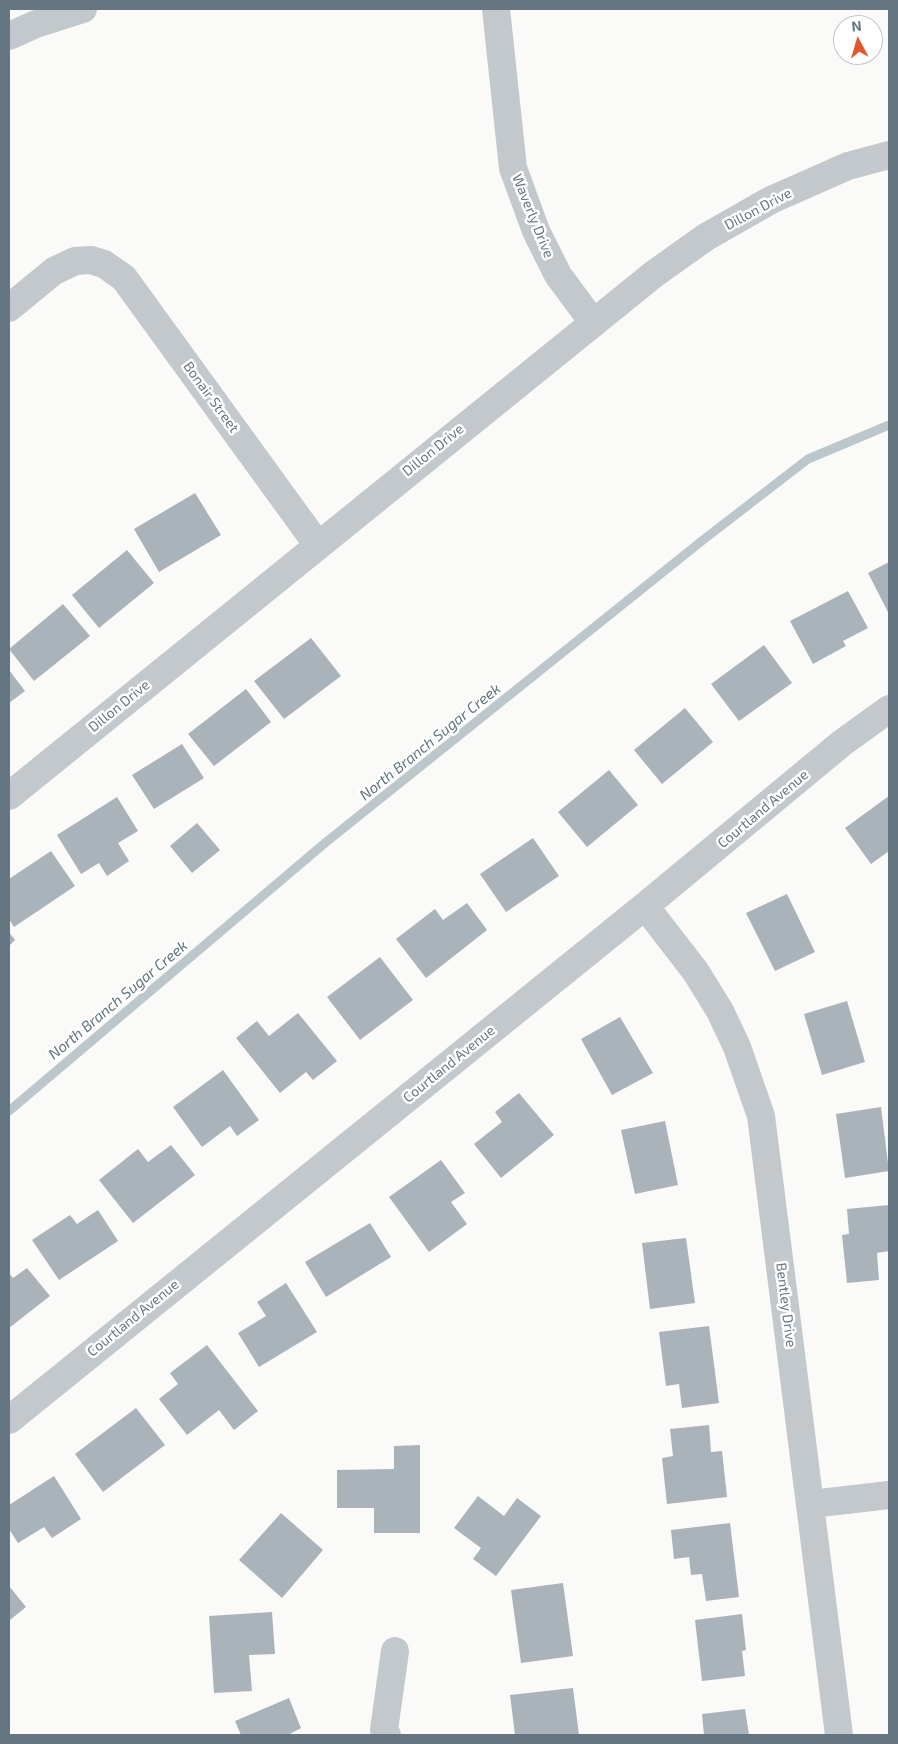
<!DOCTYPE html>
<html>
<head>
<meta charset="utf-8">
<style>
	body { margin:0 }
	#map { position:relative; width:898px; height:1744px; overflow:hidden; background:#fafaf8; font-family:"Exo 2",sans-serif }
	canvas { display:block }
	.frame { position:absolute; inset:0; border:10px solid #657683; pointer-events:none }
	.north { position:absolute; left:833px; top:15px; width:50px; height:50px; box-sizing:border-box; background:#fff; border:1px solid #c1c8cd; border-radius:50%; rotate:354deg; font-size:14px; font-weight:700; line-height:20px; text-align:center; color:#657683 }
	.north::after { content:''; display:block; margin:auto; width:18px; height:22px; background:#e4572e; clip-path:polygon(50% 0,100% 100%,50% 72%,0 100%) }
</style>
</head>
<body>
<div id="map">
<canvas width="898" height="1744"></canvas>
<div class="frame"></div>
<div class="north">N</div>
</div>
<script>
const context = document.querySelector('canvas').getContext('2d');
context.lineJoin = 'round';
const shape = rows => new Path2D(rows.map(r => 'M' + r).join(''));
function trace(path, color, width, dash) { context.strokeStyle = color; context.lineWidth = width; context.lineCap = dash ? 'butt' : 'round'; context.setLineDash(dash || []); context.stroke(path); }
function paint(path, color) { context.fillStyle = color; context.fill(path, 'evenodd'); }
function label(font, color, halo, rows, align = 'center') {
  context.font = font + ' "Exo 2",sans-serif'; context.lineWidth = 5; context.setLineDash([]); context.textBaseline = 'middle'; context.strokeStyle = halo; context.fillStyle = color; for (const [text, x, y, turn = 0] of rows) {
    context.save(); context.translate(x, y); context.rotate((+turn || 0) * Math.PI / 180); context.textAlign = isNaN(turn) ? turn : align; if (halo) context.strokeText(text, 0, 0); context.fillText(text, 0, 0); context.restore();
  }
}
trace(shape([
	[9,1111,325,843,703,540,808,459,889,425]
]), '#bbc7cb', 9);
paint(shape([
	[195,493,221,535,159,572,134,529],
	[127,550,154,583,99,628,72,595],
	[889,562,889,614,868,573],
	[848,591,868,628,843,641,846,646,813,664,790,621],
	[63,604,90,636,34,681,9,649],
	[311,638,341,676,284,719,254,681],
	[764,645,792,683,739,721,711,684],
	[9,670,25,691,9,703],
	[246,689,271,722,214,766,188,734],
	[685,708,713,742,662,784,634,750],
	[182,744,204,778,154,809,132,775],
	[609,770,638,805,587,847,558,812],
	[889,796,889,851,871,864,845,828],
	[117,797,138,831,118,843,129,861,107,876,99,863,81,874,57,835],
	[197,823,220,850,192,873,170,846],
	[533,838,559,876,506,912,480,874],
	[51,851,75,886,14,927,9,919,9,879],
	[787,894,815,952,775,971,746,913],
	[467,903,487,930,426,978,396,939,435,909,443,920],
	[9,932,15,940,9,946],
	[380,957,413,1000,360,1040,327,997],
	[847,1001,865,1062,822,1075,804,1014],
	[298,1013,337,1061,313,1080,306,1072,280,1093,236,1038,257,1021,269,1036],
	[620,1017,653,1073,612,1095,581,1039],
	[223,1070,259,1120,237,1136,230,1126,202,1147,173,1107],
	[519,1093,554,1135,501,1178,474,1144,502,1122,495,1112],
	[881,1107,889,1171,845,1178,836,1114],
	[665,1121,678,1185,635,1194,621,1130],
	[171,1145,195,1175,133,1223,99,1180,138,1149,148,1162],
	[441,1160,465,1193,451,1202,467,1224,429,1252,389,1197],
	[889,1205,889,1251,877,1253,879,1280,847,1283,842,1235,849,1234,847,1209],
	[98,1210,118,1241,59,1280,32,1240,70,1215,77,1224],
	[370,1223,391,1257,326,1297,305,1262],
	[686,1238,695,1303,650,1309,642,1243],
	[27,1268,50,1296,9,1328,9,1273,13,1278],
	[286,1283,317,1332,259,1367,238,1333,266,1316,257,1302],
	[709,1326,719,1403,682,1408,679,1384,666,1386,659,1332],
	[207,1345,258,1411,234,1430,219,1410,187,1435,159,1399,178,1384,170,1373],
	[136,1408,165,1445,103,1492,75,1454],
	[709,1425,711,1452,722,1451,727,1497,667,1504,662,1458,673,1456,670,1429],
	[420,1445,420,1533,374,1533,374,1508,337,1508,337,1470,394,1469,394,1446],
	[54,1476,81,1519,52,1538,44,1527,18,1543,9,1529,9,1505],
	[478,1496,504,1516,517,1498,541,1516,496,1576,473,1559,481,1548,454,1528],
	[281,1513,323,1550,282,1598,239,1560],
	[730,1523,739,1597,706,1601,702,1574,691,1575,689,1557,674,1559,671,1530],
	[563,1583,573,1656,521,1663,511,1590],
	[9,1586,26,1607,10,1620,9,1619],
	[272,1612,275,1654,249,1655,252,1691,214,1693,209,1616],
	[742,1614,746,1650,742,1651,745,1676,702,1681,695,1620],
	[573,1688,579,1735,515,1735,510,1695],
	[289,1698,301,1728,288,1735,241,1735,235,1721],
	[745,1709,749,1735,704,1735,702,1714]
]), '#aab3b9');
trace(shape([
	[496,9,513,168,536,231,558,275,592,321],
	[9,36,36,24,83,9],
	[9,308,54,271,75,261,91,260,104,264,124,278,317,544],
	[9,796,654,274,706,237,771,200,848,166,889,155],
	[645,906,696,972,720,1011,737,1047,761,1116,839,1735],
	[9,1420,645,906,842,743,889,709],
	[811,1504,889,1495],
	[387,1735,384,1730,395,1651]
]), '#c3c8cc', 28);
label('14px', '#657683', '#fff', [
	["Dillon Drive",758,209,-28],
	["Waverly Drive",533,216,68],
	["Bonair Street",211,397,54],
	["Dillon Drive",433,450,-39],
	["Dillon Drive",119,706,-39],
	["Courtland Avenue",763,809,-40],
	["Courtland Avenue",449,1064,-39],
	["Bentley Drive",786,1305,83],
	["Courtland Avenue",133,1318,-39]
]);
label('italic 15px', '#60757c', '#fff', [
	["North Branch Sugar Creek",430,742,-39],
	["North Branch Sugar Creek",118,1000,-40]
]);
</script>
</body>
</html>
